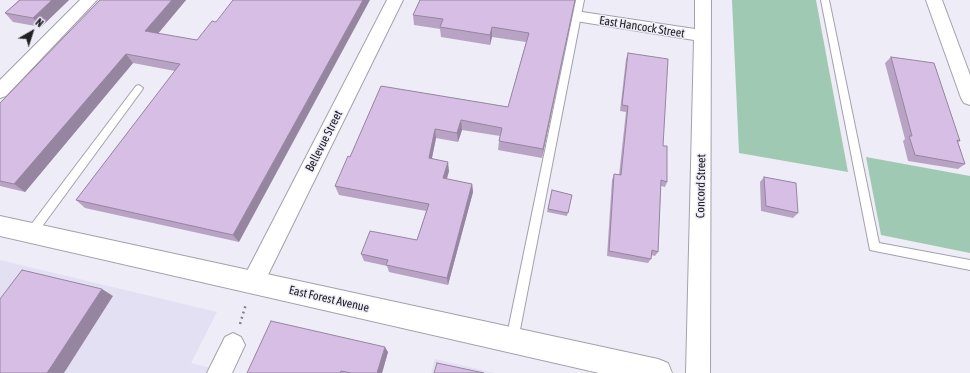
<!DOCTYPE html>
<html>
<head>
<meta charset="utf-8">
<style>
	body { margin:0 }
	#map { position:relative; width:970px; height:373px; overflow:hidden; background:#eeecf7; font-family:"Asap Condensed",sans-serif }
	canvas { display:block }
	.north { position:absolute; left:12px; top:12px; width:40px; height:40px; -webkit-text-stroke:3px #eeecf7; paint-order:stroke; rotate:39deg; font-size:11px; font-weight:700; line-height:16px; text-align:center; color:#212024 }
	.north::after { content:''; display:block; margin:auto; width:14px; height:18px; background:#212024; clip-path:polygon(50% 0,100% 100%,50% 72%,0 100%) }
</style>
</head>
<body>
<div id="map">
<canvas width="970" height="373"></canvas>
<div class="north">N</div>
</div>
<script>
const context = document.querySelector('canvas').getContext('2d');
context.lineJoin = 'round';
function paint(path, color) { context.fillStyle = color; context.fill(path, 'evenodd'); }
const shape = rows => new Path2D(rows.map(r => 'M' + r).join(''));
function trace(path, color, width, dash) { context.strokeStyle = color; context.lineWidth = width; context.lineCap = dash ? 'butt' : 'round'; context.setLineDash(dash || []); context.stroke(path); }
function label(font, color, halo, rows, align = 'center') {
  context.font = font + ' "Asap Condensed",sans-serif'; context.lineWidth = 3; context.setLineDash([]); context.textBaseline = 'middle'; context.strokeStyle = halo; context.fillStyle = color; for (const [text, x, y, turn = 0] of rows) {
    context.save(); context.translate(x, y); context.rotate((+turn || 0) * Math.PI / 180); context.textAlign = isNaN(turn) ? turn : align; if (halo) context.strokeText(text, 0, 0); context.fillText(text, 0, 0); context.restore();
  }
}
paint(shape([
	[0,260,217,312,191,363,231,373,0,373],
	[435,359,495,373,431,373]
]), '#e4e0f3');
paint(shape([
	[732,0,816,0,848,172,739,153],
	[866,157,970,176,970,253,881,235]
]), '#a0c9b3');
const lane = shape([
	[576,0,584,0,518,340,516,344,512,346,508,344,506,340,576,0],
	[821,0,829,0,879,243,970,260,970,270,870,250,821,0],
	[139,85,143,88,142,90,35,236,31,238,27,236,26,233,27,230,136,86,139,85]
]);
const street = shape([
	[80,0,97,0,6,96,0,98,0,80,80,0],
	[387,0,403,0,261,289,253,292,245,289,242,282,245,275,387,0],
	[695,0,711,0,710,373,686,373,694,40,582,22,576,21,574,17,576,13,582,12,695,29,695,0],
	[926,0,942,0,970,75,970,105,964,103,961,98,926,0],
	[233,333,241,337,245,345,232,373,207,373,225,337,233,333]
]);
const secondary = shape([
	[0,216,658,359,668,363,672,373,599,373,0,236,0,216]
]);
trace(lane, '#a3a1ac', 2);
trace(street, '#a3a1ac', 2);
trace(secondary, '#a3a1ac', 2);
trace(shape([
	[240,324,246,304]
]), '#818087', 2.5, [2, 3.5]);
paint(lane, '#fff');
paint(street, '#fff');
paint(secondary, '#fff');
paint(shape([
	[17,0,69,0,41,27,13,22,5,13,19,0],
	[100,0,186,0,157,34,197,40,239,242,85,208,76,200,175,71,133,63,25,192,0,186,0,103],
	[420,0,575,0,542,158,498,150,499,141,500,136,462,130,458,142,436,138,432,158,449,171,447,179,472,184,473,192,448,285,389,272,387,266,364,261,361,254,417,240,426,211,339,195,335,186,350,157,381,86,508,107,526,42,492,37,490,45,441,37,440,29,414,25,413,15],
	[628,53,663,146,667,182,665,187,661,186,658,252,655,256,651,255,651,259,648,263,607,256,612,180,614,174,619,175,626,112,620,111,626,59],
	[891,57,960,141,958,142,965,164,958,169,908,161,903,141,905,139,885,63],
	[764,177,798,213,793,218,761,211,760,182],
	[552,190,572,195,567,216,547,212],
	[388,352,382,373,247,373]
]), '#b9a3c5');
paint(shape([
	[52,0,69,0,41,27,33,18],
	[172,0,186,0,152,41,145,31],
	[363,0,370,0,239,242,233,235],
	[575,0,542,158,543,149],
	[492,27,492,37,490,45,490,35],
	[126,54,133,63,25,192,14,184],
	[461,120,462,130,458,142,457,133],
	[435,129,436,138,430,167,429,158],
	[448,162,449,171,444,187,443,178],
	[472,184,473,192,448,285,447,278],
	[102,289,113,296,64,373,47,373],
	[385,347,388,352,382,373,377,373]
]), '#9685a0');
const building = shape([
	[20,0,52,0,33,18,5,13,20,0],
	[100,0,172,0,145,31,197,40,212,21,216,22,233,0,363,0,233,235,76,200,180,64,126,54,14,184,0,181,0,103,100,0],
	[420,0,575,0,543,149,499,141,502,128,461,120,457,133,435,129,429,158,448,162,443,178,472,184,447,278,386,265,388,260,361,254,370,231,417,240,429,204,335,186,348,156,350,157,381,86,508,107,529,33,492,27,490,35,440,27,443,19,413,15,420,0],
	[628,53,668,59,663,146,667,146,667,182,661,180,658,252,652,250,651,259,609,251,614,174,621,175,628,106,622,105,628,53],
	[891,57,934,63,960,141,957,140,965,164,915,155,909,136,912,136,891,57],
	[764,177,796,183,798,213,766,206,764,177],
	[552,190,572,195,568,213,548,209,552,190],
	[22,270,102,289,47,373,0,373,0,299,22,270],
	[271,321,385,347,377,373,351,373,341,371,340,373,247,373,271,321],
	[437,363,484,373,434,373,437,363]
]);
paint(building, '#d7bee5');
trace(building, '#9685a0', 1);
label('12px', '#212024', '#eeecf7', [
	["East Hancock Street",642,27,9],
	["Bellevue Street",324,141,-63],
	["Concord Street",701,186,-89],
	["East Forest Avenue",329,299,13]
]);
</script>
</body>
</html>
